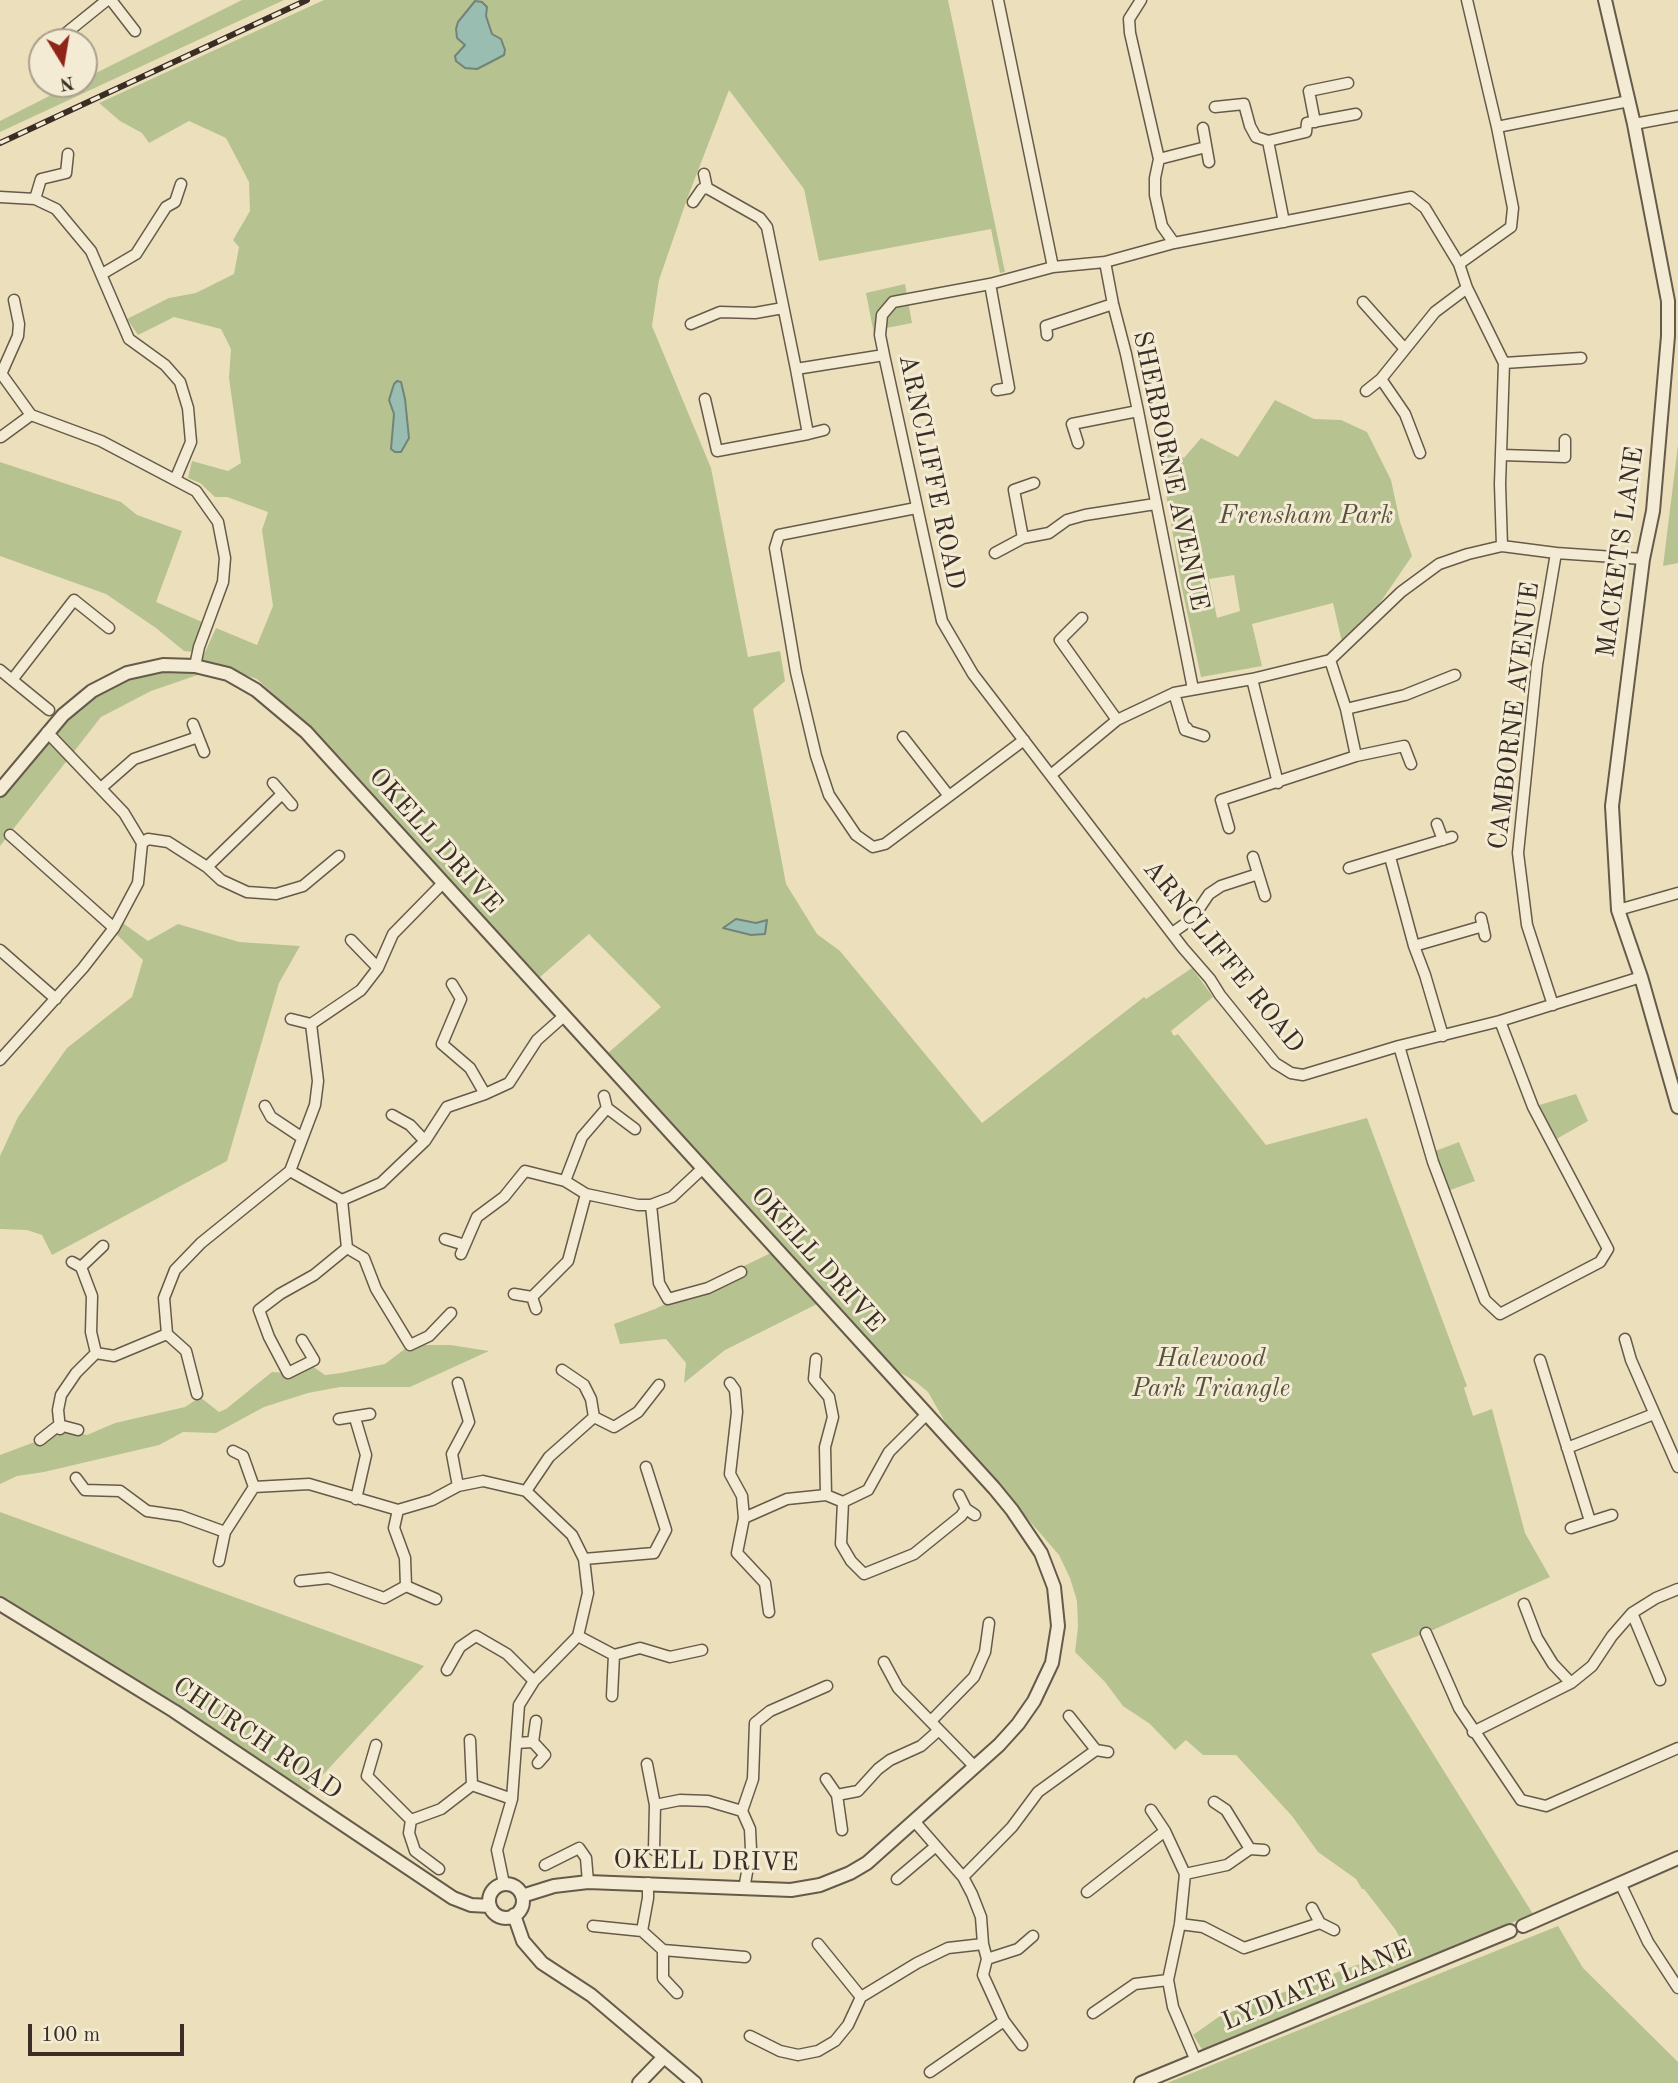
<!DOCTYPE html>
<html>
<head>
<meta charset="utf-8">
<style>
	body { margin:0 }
	#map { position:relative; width:1678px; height:2083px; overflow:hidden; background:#ece0bc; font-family:"Old Standard TT",serif }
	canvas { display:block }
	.north { position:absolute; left:28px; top:28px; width:70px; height:70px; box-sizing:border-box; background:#f3ebd3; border:2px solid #a99f8d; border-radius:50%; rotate:169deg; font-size:19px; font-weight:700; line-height:28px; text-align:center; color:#392d25 }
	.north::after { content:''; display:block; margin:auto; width:24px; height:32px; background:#8f2418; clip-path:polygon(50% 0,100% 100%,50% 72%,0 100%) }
	.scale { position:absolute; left:28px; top:2024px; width:156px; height:32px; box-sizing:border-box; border:4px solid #392d25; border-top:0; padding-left:9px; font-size:21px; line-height:24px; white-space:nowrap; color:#392d25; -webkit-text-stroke:5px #f3ebd3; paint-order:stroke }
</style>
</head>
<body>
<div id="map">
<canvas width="1678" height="2083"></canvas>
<div class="north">N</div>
<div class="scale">100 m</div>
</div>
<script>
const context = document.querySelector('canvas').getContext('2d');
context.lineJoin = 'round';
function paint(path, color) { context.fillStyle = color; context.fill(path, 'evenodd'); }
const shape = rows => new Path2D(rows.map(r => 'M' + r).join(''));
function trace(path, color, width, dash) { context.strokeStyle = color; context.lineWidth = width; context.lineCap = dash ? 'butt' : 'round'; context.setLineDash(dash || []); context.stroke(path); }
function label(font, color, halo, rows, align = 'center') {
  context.font = font + ' "Old Standard TT",serif'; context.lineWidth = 6; context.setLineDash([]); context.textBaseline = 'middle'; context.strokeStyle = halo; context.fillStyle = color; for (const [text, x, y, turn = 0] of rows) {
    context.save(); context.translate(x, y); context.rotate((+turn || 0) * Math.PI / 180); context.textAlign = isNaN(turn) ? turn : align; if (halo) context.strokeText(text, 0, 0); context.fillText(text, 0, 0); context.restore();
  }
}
paint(shape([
	[242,0,284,0,0,132,0,121,73,84,84,84,84,79],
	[324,0,948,0,1005,272,1000,273,991,229,819,261,804,189,729,90,687,199,659,280,652,326,711,468,748,657,780,651,785,681,753,709,786,884,817,934,840,951,982,1123,1144,997,1146,999,1192,968,1213,997,1171,1031,1174,1036,1178,1034,1266,1145,1367,1118,1467,1386,1464,1388,1473,1416,1492,1409,1525,1533,1550,1577,1433,1630,1371,1654,1533,1914,1203,2051,1193,2035,1220,2016,1405,1947,1395,1929,1364,1889,1362,1889,1356,1879,1318,1852,1292,1816,1236,1755,1203,1755,1186,1740,1175,1750,1150,1724,1123,1706,1105,1682,1075,1652,1078,1627,1077,1601,1070,1578,1059,1555,948,1427,928,1392,916,1382,894,1369,608,1053,661,1007,589,934,540,977,382,811,294,713,257,679,210,663,200,663,216,628,257,645,273,606,262,530,268,512,227,497,215,497,200,483,188,478,192,461,228,471,241,463,229,378,231,349,221,329,174,317,138,335,127,319,169,298,196,293,234,274,239,247,233,240,250,211,249,182,226,138,189,121,149,143,142,133,120,121,99,103],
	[905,284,912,323,881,329,881,342,874,334,866,293],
	[1275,400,1314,419,1341,420,1367,432,1391,480,1400,522,1412,556,1375,610,1342,642,1333,603,1252,624,1262,666,1201,677,1181,584,1157,439,1184,458,1201,438,1238,457],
	[1234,575,1240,611,1217,618,1209,579],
	[1678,445,1678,563,1663,566],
	[0,462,121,502,137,515,182,531,156,602,202,622,193,652,184,651,156,628,106,594,0,556],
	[146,667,212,670,151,691,101,717,0,846,0,788,92,692],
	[120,921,148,941,178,924,239,942,300,946,279,983,227,1161,52,1255,42,1235,27,1230,0,1229,0,1156,18,1117,67,1048,132,997,143,960,112,930],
	[1576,1094,1588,1121,1553,1141,1533,1107],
	[1459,1142,1475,1181,1445,1192,1430,1153],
	[777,1250,823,1301,725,1350,684,1383,686,1363,666,1339,620,1344,614,1324,655,1309],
	[410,1345,450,1345,489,1351,410,1387,340,1387,308,1393,264,1407,216,1433,183,1432,159,1445,44,1472,17,1476,0,1484,0,1455,40,1440,60,1429,87,1435,115,1423,185,1407,200,1397,219,1412,226,1409,272,1372,288,1373,308,1363,325,1375,341,1373,385,1364],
	[0,1512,424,1666,305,1794,0,1611],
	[1558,1926,1583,1968,1678,2062,1678,2083,1167,2083]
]), '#b7c291');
const water = shape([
	[475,1,482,2,487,7,486,16,492,34,501,39,505,50,504,55,485,65,477,69,465,68,456,61,455,56,465,45,457,38,456,29,458,22,475,1],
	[397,381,401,382,405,399,409,438,401,452,395,452,391,449,394,414,389,400,394,384,397,381],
	[736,919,756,923,767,920,765,934,751,935,723,928,736,919]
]);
paint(water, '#99bdb1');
trace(water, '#738379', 2);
const minor = shape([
	[111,0,135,31],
	[998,0,1053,267],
	[1141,0,1129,19,1130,33,1159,159,1155,178,1155,195,1162,226,1174,243],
	[55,42,107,0],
	[1215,107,1244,104,1250,126,1256,137,1268,141],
	[1315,122,1309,91,1348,83],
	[1634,124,1678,116],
	[1497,127,1629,101],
	[1203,128,1209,162],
	[1159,159,1206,147],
	[704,174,707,188],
	[0,197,35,199,56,209,91,251,129,339,165,365,180,382,188,408,191,442,175,480],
	[35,199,41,179,66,173,68,154],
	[693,202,702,189,707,188,760,218,767,227,796,369],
	[1284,222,1268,141,1306,132,1307,123,1356,114],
	[1105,262,1113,304,1126,354,1138,411,1193,689],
	[1459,264,1511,227,1513,208,1497,127,1467,0],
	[102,274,136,254,166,207,175,202,181,184],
	[990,284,1009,388,997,390],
	[1363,302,1404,348],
	[691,324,720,312,755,313,783,308],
	[1047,335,1046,326,1113,304],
	[1504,363,1581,358],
	[0,372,31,415,101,441,196,491,218,522,225,558,223,582,199,647,195,666],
	[2,372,18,336,19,324,14,300],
	[1366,391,1381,379],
	[705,399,717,451,808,434,796,369,884,355],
	[808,434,824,430],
	[1,437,31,415],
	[1078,443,1072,424,1138,411],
	[1420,453,1405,414,1381,379,1435,312,1467,288],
	[1502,455,1565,457,1565,440],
	[1034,483,1014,490,1023,538,1049,533,1067,520,1085,515,1155,504],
	[916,508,779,535,775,548,796,672,816,756,829,795,856,835,873,847,885,844,1024,740],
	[1502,546,1500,484,1504,363,1467,288,1459,264,1425,208,1411,197,1174,243,1105,262,1053,267,990,284,893,302,882,315,880,335,884,355,942,621,973,674,1183,948,1210,979,1220,995,1275,1063,1291,1073,1303,1075,1399,1046,1500,1021,1641,977],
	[995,553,1023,538],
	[1082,618,1060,640,1117,720],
	[1330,660,1346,709,1356,756],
	[0,670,49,710],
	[1252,679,1278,783],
	[12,680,74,600,109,628],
	[1174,693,1185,730,1187,728],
	[1346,709,1405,695,1455,675],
	[193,724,204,752],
	[1185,730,1204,736],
	[903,737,949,796],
	[1052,774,1117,720,1174,693,1252,679,1330,660,1401,592,1439,564,1468,554,1502,546,1556,553,1643,559],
	[273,783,292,805],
	[101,788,134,759,198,737],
	[1437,824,1443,840],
	[1229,828,1221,800,1356,756,1404,746,1411,764],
	[10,835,114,928],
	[142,843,148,839,168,842,207,867,221,880,247,892,276,894,303,886,339,856],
	[1253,857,1265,896],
	[1390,857,1414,946,1425,975,1443,1036],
	[207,867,282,794],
	[1349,868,1452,837],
	[1618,910,1678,893],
	[1481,918,1485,936],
	[1172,933,1192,919,1209,894,1221,886,1258,874],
	[351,940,378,968],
	[1414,946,1483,926],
	[0,950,56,999],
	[452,984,461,999,442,1044,470,1068,485,1094],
	[1553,1005,1527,925,1518,853,1537,665,1556,553],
	[291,1019,311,1024],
	[1399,1046,1433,1162,1485,1300,1500,1314,1600,1262,1608,1249,1533,1107,1500,1021],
	[0,1060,83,968,114,928,138,883,142,843,124,813,47,732],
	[604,1096,607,1108],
	[265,1106,271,1117,301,1137],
	[392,1115,410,1125,425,1141],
	[290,1171,342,1200,381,1183,425,1141,447,1107,485,1094,509,1083,537,1040,564,1016],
	[565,1181,582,1137,607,1108,635,1129],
	[651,1205,659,1283,668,1299,708,1288,741,1272],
	[445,1239,465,1245],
	[347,1248,364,1258,376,1289,410,1345,429,1336,451,1313],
	[461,1254,477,1217,504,1197,525,1171,565,1181,586,1194,638,1205,651,1205,672,1197,703,1168],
	[72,1262,81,1267],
	[514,1294,532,1297],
	[536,1309,532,1297,568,1261,586,1194],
	[1625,1339,1631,1360,1678,1467],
	[302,1340,314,1360,288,1373,269,1337,259,1310,280,1294,314,1275,347,1248,342,1200],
	[96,1353,91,1332,92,1296,81,1267,103,1246],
	[816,1359,814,1379,829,1397,833,1417,825,1447,826,1495],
	[1540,1360,1590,1521],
	[458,1383,469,1422,452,1454,458,1486],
	[730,1383,735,1390,737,1412,730,1474,742,1496,744,1518,737,1553,765,1583,769,1612],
	[197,1394,186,1351,167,1334,164,1298,175,1270,201,1243,290,1171,315,1105,318,1081,311,1024,361,990,378,968,393,934,443,883],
	[594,1417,614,1427,638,1412,659,1385],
	[355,1418,366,1455,356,1499],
	[339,1419,370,1414],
	[60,1429,58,1410,61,1395,76,1373,96,1353,114,1356,167,1334],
	[40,1440,59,1425,78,1430],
	[1567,1448,1654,1414],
	[233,1451,243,1456,254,1487],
	[76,1478,85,1490,120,1491,147,1511,181,1516,225,1532],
	[254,1487,309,1484,398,1510,432,1500,458,1486,483,1481,526,1491,572,1535,584,1559,588,1593,578,1636,534,1681,519,1705,512,1799,497,1850,504,1884],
	[526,1491,549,1457,594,1417,591,1399,584,1385,562,1370],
	[843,1502,841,1544,851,1561,864,1574,914,1554,961,1516,966,1509,959,1495],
	[966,1509,975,1515],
	[398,1510,394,1528,405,1558,406,1586,436,1599],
	[744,1518,787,1499,826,1495,843,1502,868,1490,889,1452,926,1415],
	[1571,1528,1612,1515],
	[584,1559,654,1553,666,1530,646,1467],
	[219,1561,225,1532,254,1487],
	[300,1581,329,1578,384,1598,406,1586],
	[1524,1604,1537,1638,1553,1664,1571,1683],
	[1632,1613,1660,1680],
	[1426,1633,1459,1708,1521,1800,1546,1806,1678,1748],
	[578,1636,614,1655,640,1648,670,1657,702,1650],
	[884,1662,898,1688,975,1767],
	[447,1670,460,1647,476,1636,507,1654,534,1681],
	[612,1696,614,1655],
	[931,1721,974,1677,985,1652,989,1623],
	[1473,1732,1571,1683,1592,1666,1612,1636,1632,1613,1656,1598,1678,1589],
	[470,1740,472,1785],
	[533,1742,536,1721],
	[516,1743,533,1742,545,1755,538,1763],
	[376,1745,367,1776,411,1820],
	[1096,1750,1108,1752],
	[647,1764,655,1805,654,1850],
	[826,1779,837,1795],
	[655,1805,680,1800,708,1801,742,1811],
	[1151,1810,1165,1831,1185,1874,1180,1924,1168,1980,1173,2007,1196,2061],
	[915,1822,963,1877,972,1894,981,1917,983,1944,987,1959,983,1975,1004,2021,1022,2045],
	[842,1830,837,1795,858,1791,878,1769,890,1760,921,1746,939,1730],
	[1250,1849,1264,1850],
	[545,1865,579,1848,586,1858,588,1882],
	[439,1869,415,1851,409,1833,411,1820,441,1809,472,1785,512,1799],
	[1185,1874,1227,1865,1250,1849,1226,1810,1214,1802],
	[963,1877,1012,1827,1038,1792,1096,1750,1069,1716],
	[897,1879,936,1846],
	[648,1883,648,1898,642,1931,663,1950,745,1957],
	[1621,1885,1648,1942,1678,1988],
	[744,1889,751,1850,750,1829,742,1811,753,1779,755,1723,770,1711,827,1686],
	[1087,1892,1165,1831],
	[1312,1908,1320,1923,1334,1930],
	[1180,1924,1203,1927,1244,1948,1320,1923],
	[593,1926,642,1931],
	[818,1944,861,1997],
	[663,1950,663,1978,677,1993],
	[987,1959,1018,1949,1033,1936],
	[1093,2013,1135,1984,1168,1980],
	[750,2036,780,2051,798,2055,818,2051,835,2041,848,2025,861,1997,917,1963,948,1948,983,1944],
	[930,2072,1004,2021]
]);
const tertiary = shape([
	[1605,0,1634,124,1668,301,1668,336,1653,511,1643,559,1612,806,1618,910,1641,977,1678,1107],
	[0,790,63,715,92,691,127,673,163,665,195,666,228,674,256,690,306,732,994,1488,1012,1510,1041,1553,1054,1587,1058,1626,1052,1663,1034,1701,1018,1724,999,1745,867,1863,850,1873,820,1885,791,1890,588,1882,554,1886,522,1896],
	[0,1604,174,1711,453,1898,471,1905,490,1906],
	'489 1901a17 17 0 1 1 34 0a17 17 0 1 1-34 0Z',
	[514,1915,523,1941,542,1963,591,1995,695,2083],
	[1523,1926,1678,1858],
	[639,2083,664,2057],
	[1141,2083,1510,1931]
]);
trace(minor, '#665a4b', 13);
trace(tertiary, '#665a4b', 16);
trace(minor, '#f3ebd3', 10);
trace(tertiary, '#f3ebd3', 12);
const rail = shape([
	[0,143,307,0]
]);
trace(rail, '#392d25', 6);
trace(rail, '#f3ebd3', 3.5, [10]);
label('26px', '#392d25', '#f3ebd3', [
	["SHERBORNE AVENUE",1170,471,78],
	["ARNCLIFFE ROAD",931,472,78],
	["MACKETS LANE",1621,552,-82],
	["CAMBORNE AVENUE",1515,716,-83],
	["OKELL DRIVE",435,841,48],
	["ARNCLIFFE ROAD",1223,957,51],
	["OKELL DRIVE",817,1260,48],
	["CHURCH ROAD",257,1739,34],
	["OKELL DRIVE",706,1862,1],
	["LYDIATE LANE",1317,1986,-22]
]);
label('italic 26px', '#585240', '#f3ebd3', [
	["Frensham Park",1306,516],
	["Halewood",1211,1359],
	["Park Triangle",1211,1389]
]);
</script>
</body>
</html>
